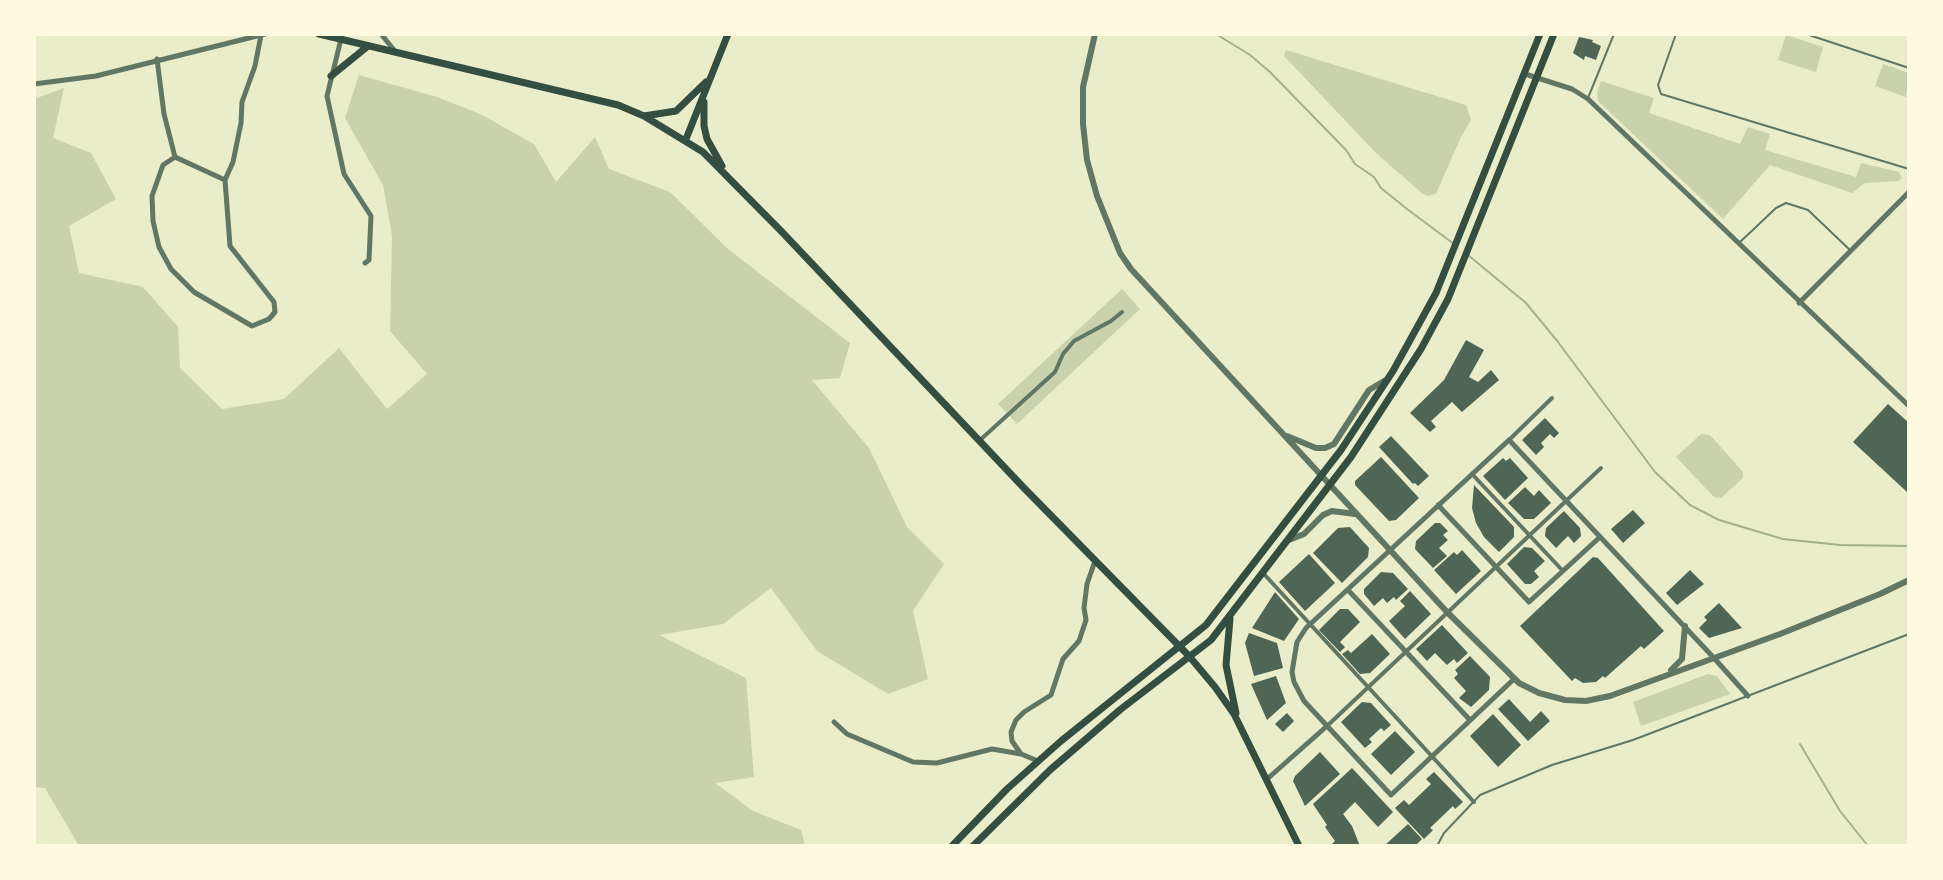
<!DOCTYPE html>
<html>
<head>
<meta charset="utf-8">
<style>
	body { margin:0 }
	#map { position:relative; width:1943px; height:880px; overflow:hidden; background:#e9edc9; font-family:"PT Serif",serif }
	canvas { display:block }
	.frame { position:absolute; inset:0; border:36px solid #fefae0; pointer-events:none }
</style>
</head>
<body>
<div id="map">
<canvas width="1943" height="880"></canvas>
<div class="frame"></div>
</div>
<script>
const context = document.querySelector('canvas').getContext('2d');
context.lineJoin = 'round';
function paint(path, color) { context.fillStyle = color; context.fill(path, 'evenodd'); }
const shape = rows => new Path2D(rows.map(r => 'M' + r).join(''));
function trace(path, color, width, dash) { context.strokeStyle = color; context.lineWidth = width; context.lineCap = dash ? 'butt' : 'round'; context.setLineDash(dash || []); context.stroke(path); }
paint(shape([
	[1786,35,1823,47,1816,72,1778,60],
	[1286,50,1466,105,1471,120,1460,139,1436,194,1428,196,1423,194,1376,153,1284,56],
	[1883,64,1909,73,1906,97,1875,86],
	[359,75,437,97,480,114,534,144,556,182,595,137,609,169,670,192,728,249,850,343,840,378,812,380,869,448,907,527,944,564,913,611,928,679,888,694,817,651,771,588,723,624,659,635,746,678,754,777,715,783,753,811,801,830,805,846,79,846,45,788,34,787,34,99,64,88,53,138,91,153,116,199,69,226,79,273,143,287,178,327,180,368,222,409,284,399,339,348,387,409,427,374,390,331,392,236,383,185,345,118],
	[1601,81,1654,98,1649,113,1740,144,1748,127,1770,134,1765,150,1856,177,1861,163,1899,172,1902,178,1899,181,1865,183,1852,193,1770,165,1723,219,1598,101,1597,93],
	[1122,289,1140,309,1017,424,998,404],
	[1701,434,1710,435,1743,472,1743,478,1721,498,1714,497,1676,457],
	[1708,674,1717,676,1730,694,1641,726,1633,702]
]), '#cad2ad');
trace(shape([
	[1216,34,1250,55,1270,72,1346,150,1355,164,1374,177,1381,188,1407,209,1454,244],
	[1468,255,1526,303,1558,342,1655,472,1690,505,1719,520,1783,539,1840,545,1909,546],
	[1800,744,1840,811,1868,846]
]), '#a3b18a', 2);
paint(shape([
	[1579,37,1593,40,1592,42,1601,46,1596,60,1585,56,1584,60,1573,53],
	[1466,340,1484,350,1469,377,1478,382,1491,370,1499,380,1462,412,1452,402,1431,421,1436,427,1430,432,1410,413,1444,380],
	[1888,404,1909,423,1907,492,1853,442],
	[1545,418,1559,433,1554,438,1550,434,1541,443,1544,447,1536,455,1522,440],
	[1391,436,1429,476,1418,486,1415,483,1413,484,1379,447],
	[1381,457,1419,498,1396,520,1389,521,1355,485,1355,481],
	[1503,458,1506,461,1510,458,1528,478,1505,500,1483,476],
	[1474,485,1514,527,1514,537,1499,552,1484,537,1476,523,1472,508],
	[1525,487,1534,496,1539,490,1551,503,1534,519,1524,519,1508,503],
	[1633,510,1645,523,1623,543,1611,529],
	[1564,511,1580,528,1581,536,1574,543,1568,536,1556,548,1545,536,1546,528],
	[1435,523,1440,523,1448,531,1443,535,1448,540,1439,548,1447,556,1433,568,1415,549,1416,541],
	[1350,527,1369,548,1368,557,1342,583,1313,553,1338,528],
	[1524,547,1532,548,1545,561,1534,571,1539,577,1531,584,1525,584,1507,564],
	[1462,550,1481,571,1456,594,1434,570,1454,552,1457,555],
	[1309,554,1335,583,1305,611,1279,582],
	[1593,557,1598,558,1664,631,1644,649,1641,646,1605,678,1603,676,1596,682,1583,683,1575,678,1572,681,1520,626],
	[1690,570,1704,584,1677,605,1666,593],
	[1381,572,1393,573,1408,589,1396,600,1394,597,1387,603,1383,598,1374,606,1364,594,1364,589],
	[1410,591,1431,614,1405,639,1389,621,1405,606,1400,601],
	[1275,592,1299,619,1284,641,1252,628],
	[1719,603,1742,628,1709,638,1699,628,1707,620,1704,617],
	[1340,609,1348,609,1360,622,1340,642,1345,647,1340,652,1319,630],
	[1442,625,1468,653,1457,663,1454,659,1447,665,1435,653,1427,661,1416,649],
	[1249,633,1277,643,1283,668,1254,676,1245,643],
	[1372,634,1390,654,1370,673,1360,674,1342,654,1348,650,1351,653],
	[1470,656,1490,677,1489,690,1471,707,1459,698,1466,691,1454,678,1458,674,1455,670],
	[1276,676,1286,703,1267,720,1251,684],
	[1509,699,1530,722,1541,711,1550,721,1528,741,1498,709],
	[1362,702,1371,703,1391,725,1384,731,1381,728,1369,739,1372,742,1365,748,1341,722],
	[1287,713,1294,721,1283,732,1275,724],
	[1493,714,1521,745,1498,767,1470,736],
	[1395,731,1415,752,1391,775,1371,754],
	[1320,752,1340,774,1305,806,1293,781,1295,776],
	[1352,768,1393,812,1378,827,1355,802,1343,814,1352,826,1360,846,1334,846,1332,844,1335,841,1325,827,1327,825,1313,804],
	[1434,772,1463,802,1455,809,1453,806,1430,828,1433,830,1424,839,1395,808,1404,800,1409,805,1431,784,1426,779],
	[1408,824,1422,839,1415,846,1384,846]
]), '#4f6655');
trace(shape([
	[1676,34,1658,85,1661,94,1909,169],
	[1806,34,1909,68],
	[1588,98,1614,34],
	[1739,243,1776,208,1786,203,1808,210,1851,251],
	[1437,846,1444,833,1480,795,1552,765,1633,740,1909,634]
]), '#617663', 2);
trace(shape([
	[1509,440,1552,398],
	[979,441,1055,372,1063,354,1074,341,1111,321,1122,312],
	[1472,474,1563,571],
	[1263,573,1474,802],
	[1327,726,1601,468]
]), '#617663', 4);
trace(shape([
	[381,34,394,50],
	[341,39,327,96,344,174,371,216,369,260,365,263],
	[157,59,164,114,175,157,163,165,152,196,153,221,159,247,171,269,194,292,252,326,269,319,275,312,274,302,230,246,225,180],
	[1525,74,1572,89,1588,99,1909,406],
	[34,84,96,76,265,34],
	[175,157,225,180,233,162,241,123,242,102,255,66,261,35],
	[1799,303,1909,192],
	[1438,505,1529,602,1600,537],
	[1348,590,1470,720],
	[1514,679,1391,795,1304,701,1294,682,1292,672,1297,642,1306,628,1509,440,1714,658,1748,696],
	[834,722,847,734,913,762,937,763,992,749,1021,754,1012,741,1011,732,1016,720,1024,712,1051,695,1063,659,1079,641,1086,620,1084,608,1087,584,1095,561],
	[1021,754,1038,761],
	[1266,780,1327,726]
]), '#617663', 5);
trace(shape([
	[1095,34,1083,87,1083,124,1087,160,1097,196,1120,253,1131,269,1390,550,1447,612,1519,683,1539,693,1565,700,1586,701,1610,696,1780,634,1880,594,1909,580],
	[1287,436,1316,448,1325,448,1334,444,1369,390,1384,381],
	[1289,540,1304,534,1323,515,1332,511,1355,514],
	[1671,670,1682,659,1685,626]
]), '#617663', 6);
trace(shape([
	[319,34,618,105,644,116,703,152,783,233,1024,488,1189,656,1215,687,1234,714,1299,846],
	[331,76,368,46],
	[704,102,704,126,707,139,722,166],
	[644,116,676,111,706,82],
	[686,139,728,34],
	[1230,619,1226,665,1236,713],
	[952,846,1007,789,1061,741,1206,625,1341,450,1393,371,1436,293,1540,34],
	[973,846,1050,770,1121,709,1211,640,1351,457,1421,349,1448,299,1554,34]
]), '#344e41', 7);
</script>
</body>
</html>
